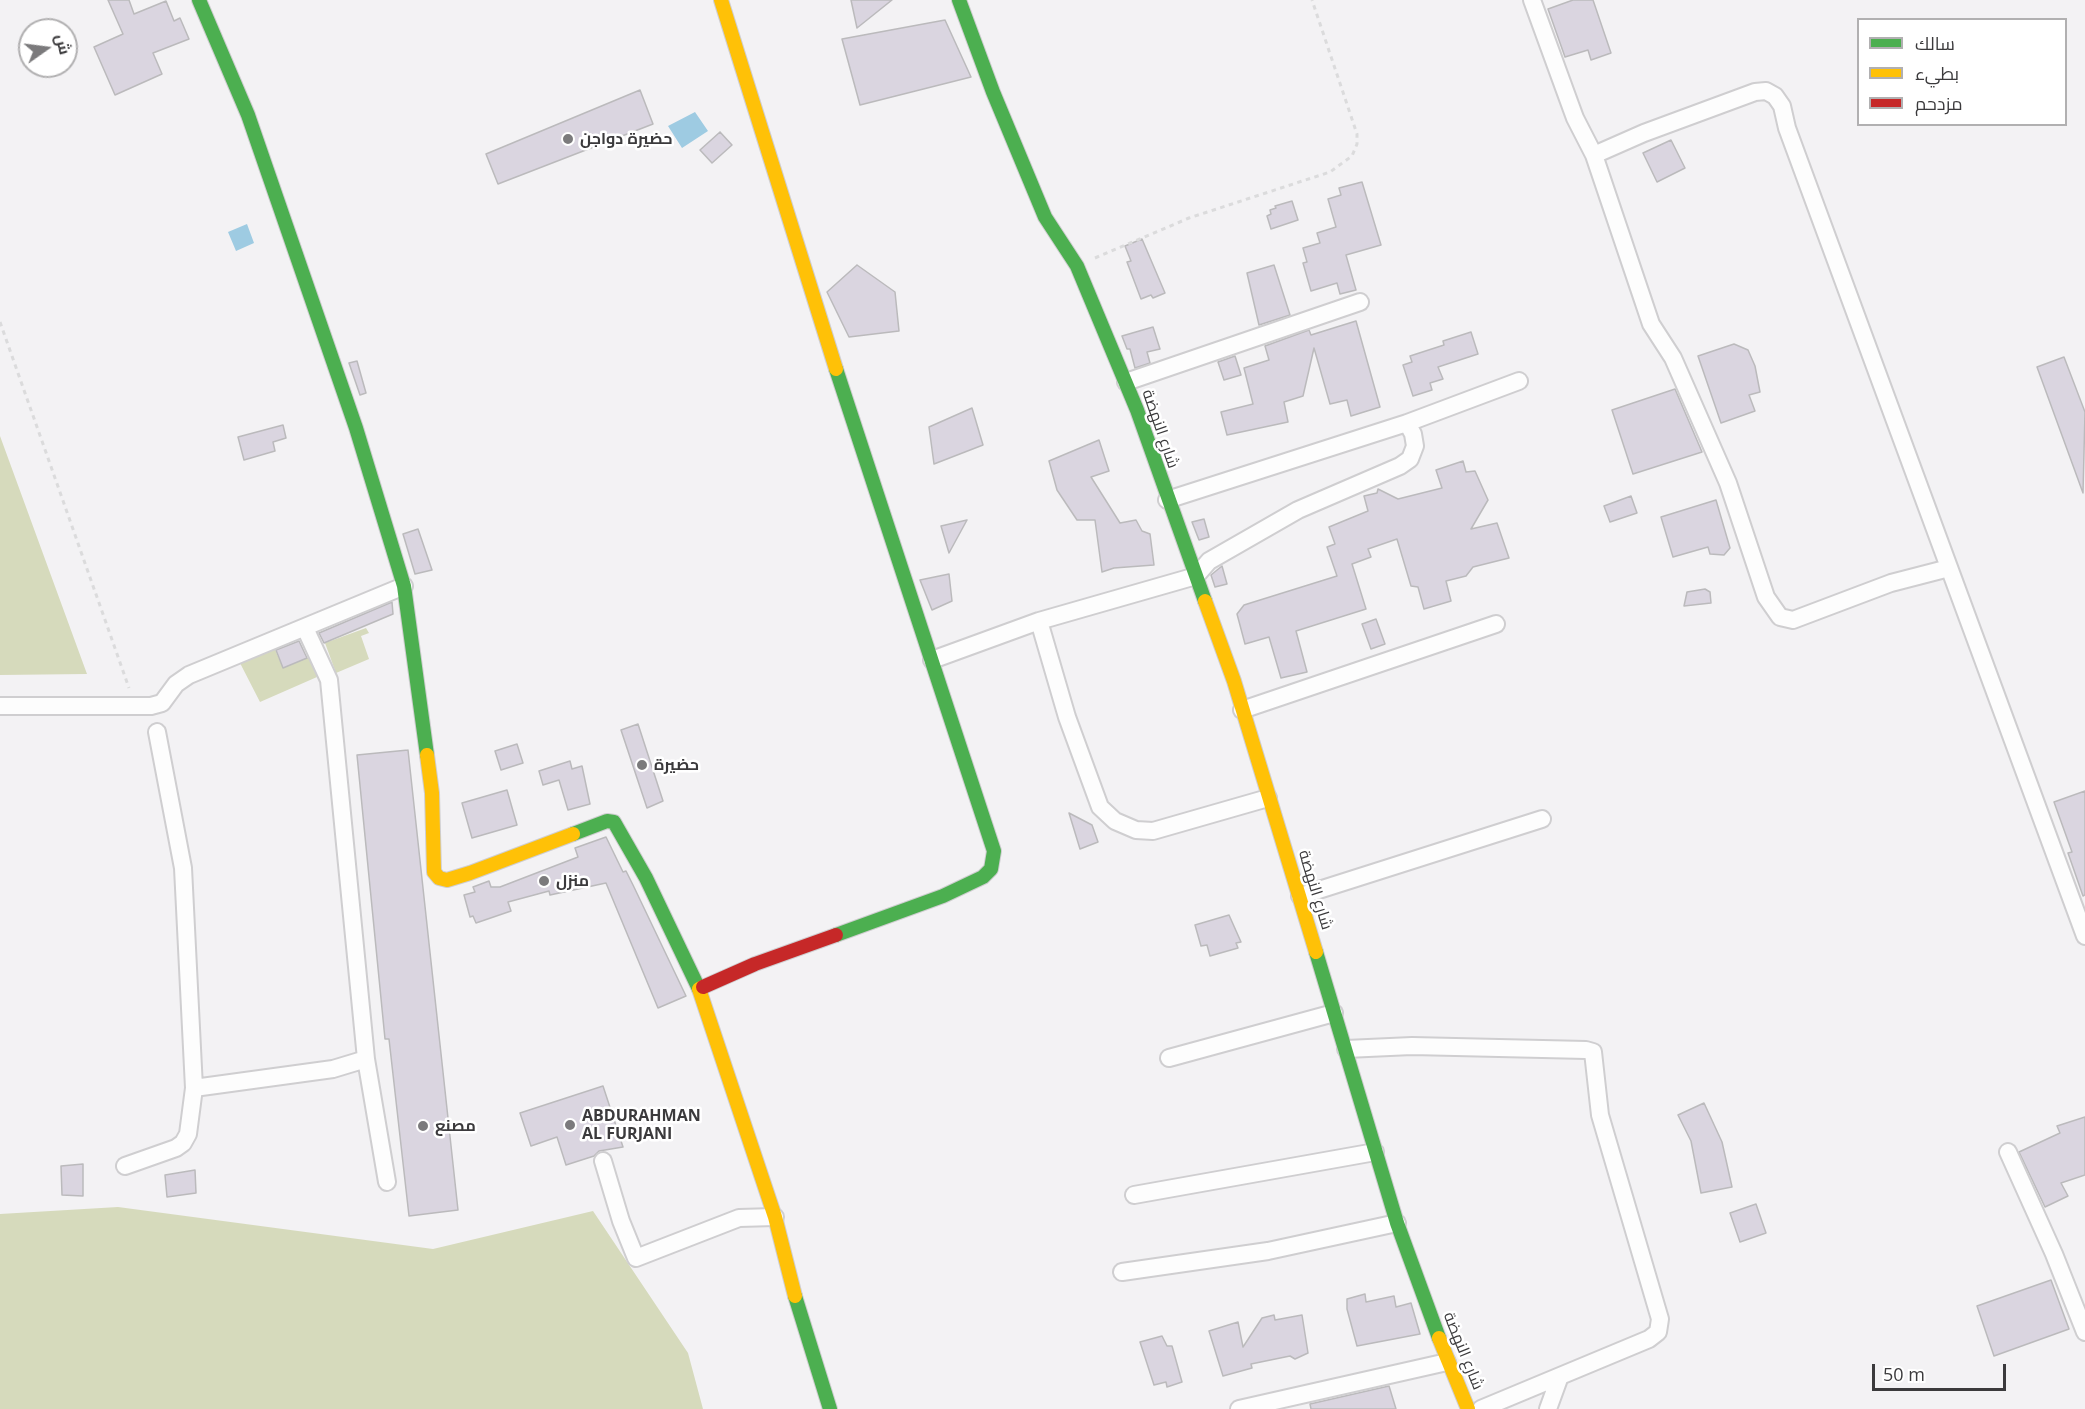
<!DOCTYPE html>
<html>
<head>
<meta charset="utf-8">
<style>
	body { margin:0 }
	#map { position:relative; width:2085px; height:1409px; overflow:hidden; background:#f3f2f4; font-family:"Open Sans",Cairo,sans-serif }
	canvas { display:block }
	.legend { position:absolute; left:1857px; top:18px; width:210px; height:108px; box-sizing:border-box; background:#fff; border:2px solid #b1b0b1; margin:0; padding:8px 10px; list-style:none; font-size:18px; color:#3b3a3c }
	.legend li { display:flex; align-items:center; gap:12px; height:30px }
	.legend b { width:30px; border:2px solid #b1b0b1 }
	.north { position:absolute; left:18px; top:18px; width:60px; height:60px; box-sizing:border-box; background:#fff; border:2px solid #b1b0b1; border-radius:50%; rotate:76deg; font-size:16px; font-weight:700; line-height:24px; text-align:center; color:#3b3a3c }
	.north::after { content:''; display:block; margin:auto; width:21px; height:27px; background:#7b7a7c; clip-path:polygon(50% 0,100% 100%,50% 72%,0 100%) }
	.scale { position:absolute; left:1872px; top:1364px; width:134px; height:27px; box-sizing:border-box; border:3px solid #3b3a3c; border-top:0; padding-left:8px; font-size:18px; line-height:21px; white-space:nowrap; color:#3b3a3c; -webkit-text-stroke:4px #fff; paint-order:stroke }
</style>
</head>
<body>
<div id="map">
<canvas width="2085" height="1409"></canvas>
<ul class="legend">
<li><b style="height:8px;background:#4caf50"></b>سالك</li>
<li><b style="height:8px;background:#ffc107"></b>بطيء</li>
<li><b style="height:8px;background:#c62828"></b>مزدحم</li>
</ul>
<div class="north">ش</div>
<div class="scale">50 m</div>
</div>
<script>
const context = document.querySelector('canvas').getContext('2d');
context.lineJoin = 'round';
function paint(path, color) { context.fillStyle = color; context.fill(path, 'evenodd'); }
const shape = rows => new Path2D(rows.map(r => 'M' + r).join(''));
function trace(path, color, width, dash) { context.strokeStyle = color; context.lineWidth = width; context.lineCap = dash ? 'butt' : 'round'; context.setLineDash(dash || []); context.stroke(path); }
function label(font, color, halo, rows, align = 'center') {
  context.font = font + ' "Open Sans",Cairo,sans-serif'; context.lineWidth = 5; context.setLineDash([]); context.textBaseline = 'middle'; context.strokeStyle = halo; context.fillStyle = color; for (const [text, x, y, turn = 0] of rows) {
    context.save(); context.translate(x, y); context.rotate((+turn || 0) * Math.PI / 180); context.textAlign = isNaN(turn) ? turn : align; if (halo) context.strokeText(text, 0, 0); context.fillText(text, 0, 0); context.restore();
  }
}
paint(shape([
	[0,436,87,674,0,675],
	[366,628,369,633,361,636,369,659,336,673,325,643],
	[274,647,283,668,312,656,317,677,260,702,240,663],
	[118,1207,433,1249,593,1211,688,1353,703,1409,0,1409,0,1214]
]), '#d6dabc');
paint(shape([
	[695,112,708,131,682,148,668,126],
	[247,224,254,243,236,251,228,232]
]), '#9ecbe2');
const building = shape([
	[108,0,129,0,134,14,166,1,174,21,180,18,189,39,153,53,162,74,115,95,94,47,123,34,108,0],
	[851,0,892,0,857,28,851,0],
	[1573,0,1593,0,1611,53,1591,60,1588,50,1565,57,1548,9,1573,0],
	[945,20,971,77,860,105,842,39,945,20],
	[640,90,653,124,498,184,486,154,640,90],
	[720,132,732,145,712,163,700,150,720,132],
	[1671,140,1685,168,1657,182,1643,153,1671,140],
	[1362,182,1381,245,1346,255,1356,290,1340,294,1337,283,1311,291,1303,263,1307,262,1303,248,1320,243,1317,233,1336,227,1328,199,1341,195,1339,188,1362,182],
	[1292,201,1298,220,1271,229,1267,216,1271,214,1270,210,1276,208,1275,206,1292,201],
	[1142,239,1165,293,1153,298,1151,295,1141,299,1127,262,1131,261,1125,246,1142,239],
	[857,265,895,292,899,331,849,337,827,292,857,265],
	[1274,265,1290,315,1259,325,1247,273,1274,265],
	[1356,321,1380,407,1351,416,1347,400,1330,404,1314,348,1303,396,1284,402,1288,422,1227,435,1221,412,1253,404,1244,368,1269,360,1265,346,1309,330,1311,335,1356,321],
	[1153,327,1160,349,1147,352,1150,363,1135,368,1130,349,1127,349,1122,336,1153,327],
	[1471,332,1478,354,1438,367,1443,379,1430,383,1432,390,1413,396,1403,365,1412,362,1410,356,1444,345,1443,341,1471,332],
	[1734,344,1748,350,1755,366,1760,392,1749,395,1755,411,1721,423,1698,356,1734,344],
	[1235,356,1241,375,1224,380,1218,362,1235,356],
	[2064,357,2085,412,2083,493,2037,367,2064,357],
	[357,361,366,393,360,395,349,363,357,361],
	[1675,389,1702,452,1633,474,1612,410,1675,389],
	[972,408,983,445,934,464,929,427,972,408],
	[283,425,286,438,273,442,275,451,244,460,238,437,283,425],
	[1099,440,1109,471,1091,477,1120,523,1136,520,1142,531,1150,534,1154,565,1114,568,1102,572,1095,520,1077,520,1057,490,1049,461,1099,440],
	[1463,461,1466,472,1475,471,1488,500,1471,529,1497,523,1509,558,1473,567,1466,576,1446,581,1451,601,1424,609,1418,587,1411,586,1397,539,1368,549,1371,557,1352,564,1366,609,1296,631,1307,672,1281,678,1269,637,1245,644,1237,614,1244,605,1337,576,1327,547,1335,544,1329,527,1368,511,1364,496,1377,493,1378,489,1398,499,1442,488,1436,470,1463,461],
	[1631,496,1637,513,1610,522,1604,506,1631,496],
	[1716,500,1730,548,1724,555,1710,554,1708,547,1673,557,1661,517,1716,500],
	[1204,519,1209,537,1199,540,1192,522,1204,519],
	[967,520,949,553,941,526,967,520],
	[418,529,432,570,415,574,403,534,418,529],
	[1222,566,1227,584,1215,587,1211,575,1222,566],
	[949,574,952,601,932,610,920,580,949,574],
	[1705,589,1710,592,1711,603,1684,606,1687,592,1705,589],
	[392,602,393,614,324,643,319,633,392,602],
	[1376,619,1385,644,1371,649,1362,624,1376,619],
	[299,641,307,658,283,668,276,650,299,641],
	[638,724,663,801,647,808,621,730,638,724],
	[517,744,523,763,501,770,495,751,517,744],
	[408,750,458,1210,409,1216,389,1039,385,1039,357,755,408,750],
	[570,761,572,769,582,766,590,804,568,810,559,780,543,785,539,771,570,761],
	[507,790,517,825,472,838,462,803,507,790],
	[2085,791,2085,895,2083,896,2068,853,2072,852,2054,802,2085,791],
	[1069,813,1092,825,1098,842,1080,849,1069,813],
	[606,837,623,872,626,871,633,885,686,996,658,1008,606,883,550,895,549,891,508,902,511,911,476,923,473,916,470,917,464,895,475,892,473,887,489,881,491,887,500,887,578,857,575,848,606,837],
	[1229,915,1241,942,1236,943,1238,948,1210,956,1207,945,1201,946,1195,925,1229,915],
	[603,1086,623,1147,599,1151,594,1156,566,1165,557,1137,531,1146,520,1113,603,1086],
	[1704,1103,1722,1142,1732,1187,1701,1193,1691,1141,1678,1115,1704,1103],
	[2085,1117,2085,1175,2061,1183,2068,1196,2045,1207,2019,1152,2060,1133,2057,1126,2085,1117],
	[83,1164,83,1196,62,1195,61,1166,83,1164],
	[195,1170,196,1193,167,1197,165,1175,195,1170],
	[1756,1204,1766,1233,1740,1242,1730,1213,1756,1204],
	[2051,1280,2069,1329,1994,1356,1977,1306,2051,1280],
	[1365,1294,1366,1302,1394,1296,1396,1307,1411,1303,1420,1334,1357,1346,1347,1309,1347,1299,1365,1294],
	[1274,1315,1275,1320,1302,1315,1308,1353,1295,1359,1290,1356,1251,1364,1252,1368,1223,1376,1209,1331,1238,1322,1243,1347,1262,1318,1274,1315],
	[1162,1336,1167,1346,1172,1346,1182,1382,1167,1387,1166,1382,1154,1385,1140,1342,1162,1336],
	[1389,1386,1396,1409,1311,1409,1310,1404,1389,1386]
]);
paint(building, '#dad5e0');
trace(building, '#bbbabc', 1.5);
const street = shape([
	[1532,0,1575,118,1594,155,1651,324,1673,358,1728,483,1766,597,1780,617,1793,620,1891,583,1949,568],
	[1594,155,1644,133,1755,92,1766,91,1775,96,1782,106,1787,128,2085,936],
	[1126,382,1360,302],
	[1407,423,1519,381],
	[1039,621,1067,717,1100,807,1115,821,1136,830,1153,831,1268,798],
	[305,628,329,680,366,1059,387,1182],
	[932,660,1039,621,1196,576,1209,561,1298,510,1400,466,1410,459,1415,446,1413,434,1407,423,1167,500],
	[0,706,151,706,162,703,176,684,189,675,404,586],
	[1242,710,1496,624],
	[157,732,183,868,194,1088,333,1069,366,1059],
	[1300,896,1542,819],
	[1346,1049,1412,1046,1586,1050,1593,1052,1600,1115,1660,1319,1658,1332,1649,1339,1481,1409],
	[1169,1058,1334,1013],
	[2008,1152,2054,1254,2085,1332],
	[603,1161,621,1221,636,1258,739,1218,775,1217],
	[125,1166,176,1148,183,1143,188,1134,194,1088],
	[1134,1195,1375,1152],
	[1122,1272,1268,1251,1397,1223],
	[1239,1409,1447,1362],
	[1548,1409,1560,1376]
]);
const fast = shape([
	[199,0,248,115,356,428,404,586,427,755],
	[959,0,993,92,1045,217,1077,266,1137,410,1205,601],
	[573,834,607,821,614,822,646,878,699,989],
	[836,935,943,896,983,877,991,869,994,851,836,369],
	[1316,952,1397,1223,1439,1338],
	[795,1296,830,1409]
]);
const slow = shape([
	[721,0,836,369],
	[1205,601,1234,681,1316,952],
	[427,755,432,793,434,872,439,878,447,880,470,873,573,834],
	[703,987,699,989,775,1217,795,1296],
	[1439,1338,1468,1409]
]);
const jam = shape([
	[703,987,755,964,836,935]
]);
trace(street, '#cfced0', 20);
trace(fast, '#cfced0', 16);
trace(slow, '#cfced0', 16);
trace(jam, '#cfced0', 16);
trace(shape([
	[1095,258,1189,218,1330,172,1352,156,1357,144,1357,134,1312,0],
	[0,322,129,688]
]), '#dbdbdc', 3, [4.5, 4.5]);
trace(street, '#fdfdfd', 16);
trace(fast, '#4caf50', 14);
trace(slow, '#ffc107', 14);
trace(jam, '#c62828', 14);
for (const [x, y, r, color] of [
	[568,139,6,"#7b7a7c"],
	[642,765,6,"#7b7a7c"],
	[544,881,6,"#7b7a7c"],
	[570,1125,6,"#7b7a7c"],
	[423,1126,6,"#7b7a7c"]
]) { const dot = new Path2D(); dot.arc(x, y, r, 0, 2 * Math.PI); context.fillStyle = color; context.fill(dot); trace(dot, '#fff', 2); }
label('bold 16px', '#3b3a3c', '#fff', [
	["حضيرة دواجن",580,139],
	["حضيرة",654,765],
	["منزل",556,881],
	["ABDURAHMAN",582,1116],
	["AL FURJANI",582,1134],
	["مصنع",435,1126]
], 'left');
label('16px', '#3b3a3c', '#fff', [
	["شارع النهضة",1160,429,71],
	["شارع النهضة",1315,890,73],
	["شارع النهضة",1463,1351,68]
]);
</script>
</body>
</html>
